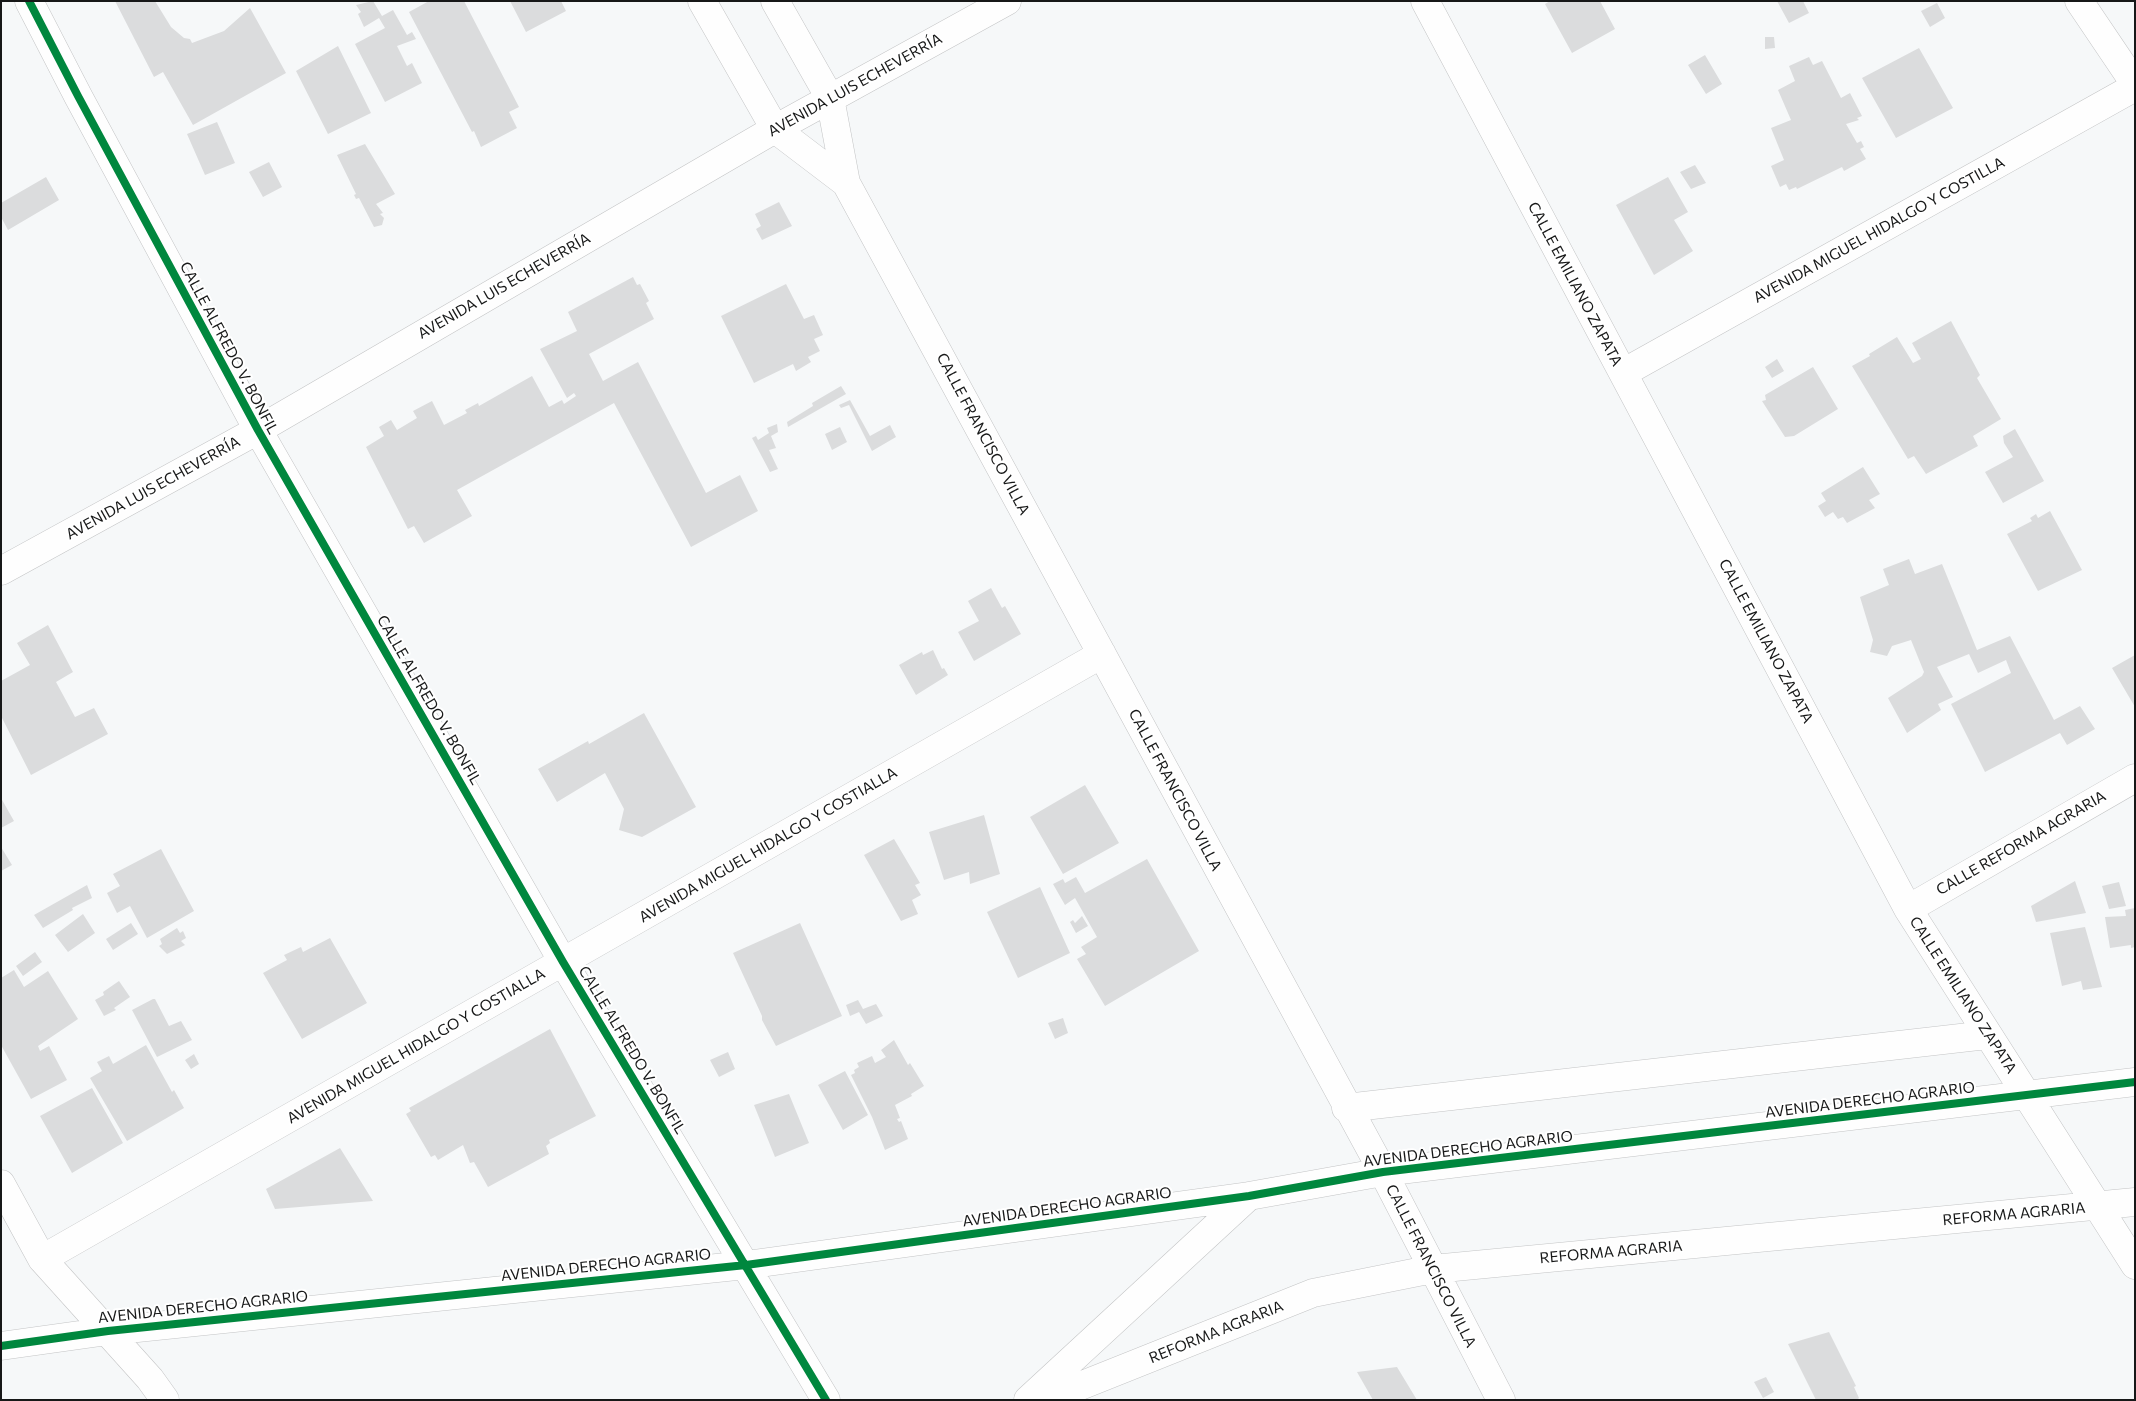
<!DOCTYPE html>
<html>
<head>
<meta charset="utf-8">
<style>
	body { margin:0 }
	#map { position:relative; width:2136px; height:1401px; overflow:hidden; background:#f6f8f9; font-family:Commissioner,sans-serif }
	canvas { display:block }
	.frame { position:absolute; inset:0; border:2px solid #171818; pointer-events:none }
</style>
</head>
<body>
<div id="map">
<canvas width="2136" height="1401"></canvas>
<div class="frame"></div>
</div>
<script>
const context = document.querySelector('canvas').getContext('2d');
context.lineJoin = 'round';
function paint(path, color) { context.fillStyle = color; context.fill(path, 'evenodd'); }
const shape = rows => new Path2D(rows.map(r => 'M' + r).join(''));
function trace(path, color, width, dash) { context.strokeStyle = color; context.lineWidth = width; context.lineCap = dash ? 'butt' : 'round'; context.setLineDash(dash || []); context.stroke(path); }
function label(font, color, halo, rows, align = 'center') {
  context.font = font + ' Commissioner,sans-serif'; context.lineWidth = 4; context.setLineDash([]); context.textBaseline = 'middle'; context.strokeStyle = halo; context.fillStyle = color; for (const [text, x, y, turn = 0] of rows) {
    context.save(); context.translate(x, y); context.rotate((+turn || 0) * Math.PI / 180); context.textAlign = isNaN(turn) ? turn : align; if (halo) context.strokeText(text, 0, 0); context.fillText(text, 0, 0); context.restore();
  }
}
paint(shape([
	[115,1,155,1,171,27,184,38,190,39,192,43,224,31,250,8,286,73,193,125,163,72,154,77],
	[373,1,382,16,393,10,407,35,412,32,416,39,397,46,407,66,412,63,422,83,385,102,355,44,385,28,379,18,364,27,358,14,361,12,356,5],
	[429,1,464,1,519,107,509,112,517,128,481,147,474,131,472,132,409,12],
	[510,1,561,1,566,11,526,32],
	[1550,1,1600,1,1615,29,1572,53,1545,4],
	[1777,1,1803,1,1809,13,1789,23],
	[1937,3,1945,18,1930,27,1921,11],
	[1765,37,1774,37,1775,48,1765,49],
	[338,46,371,113,328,134,296,71],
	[1919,48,1953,108,1896,138,1862,78],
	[1705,55,1722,84,1706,94,1688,65],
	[1809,57,1813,65,1822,61,1841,98,1850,93,1862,116,1857,118,1859,120,1846,124,1857,143,1861,141,1864,147,1860,149,1866,159,1844,171,1842,167,1797,189,1796,187,1789,190,1786,184,1780,187,1771,166,1784,160,1771,128,1791,120,1778,90,1795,81,1789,66],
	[217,122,235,163,205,175,187,134],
	[365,144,395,194,376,204,383,213,380,214,384,218,382,225,374,227,359,198,356,199,354,195,356,194,337,155],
	[269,162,282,187,263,197,249,172],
	[1695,165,1706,183,1691,189,1680,172],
	[46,177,59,200,8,230,1,217,1,203],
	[1668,177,1688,212,1674,220,1693,251,1654,275,1616,205],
	[779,202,792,226,762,240,756,229,761,226,755,214],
	[633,277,637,285,640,284,649,301,646,303,654,319,589,354,603,381,638,362,706,493,740,475,758,511,691,547,614,403,457,490,472,516,424,543,414,526,408,529,366,447,384,436,379,427,391,420,397,430,417,418,413,411,432,401,444,425,467,413,465,410,478,403,479,406,532,376,549,407,562,400,564,404,576,396,574,393,567,398,540,349,577,331,568,312],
	[786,284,804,319,814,315,823,335,814,339,820,351,808,357,811,362,796,371,793,364,754,383,721,316],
	[1951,321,1980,375,1977,378,2001,419,1973,436,1978,446,1926,474,1914,456,1908,459,1852,366,1870,356,1869,354,1897,337,1913,363,1921,359,1912,343],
	[1777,359,1784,371,1772,378,1765,367],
	[1813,367,1838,409,1794,436,1785,437,1762,401,1766,400,1765,395],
	[841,386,846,394,788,427,787,422,813,406,812,403],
	[850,400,870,436,890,425,896,437,872,451,849,405,841,408,839,405],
	[777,424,778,432,771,436,776,448,769,450,778,469,770,472,752,438,756,436,758,440,769,433,767,428],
	[840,427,847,442,832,450,825,434],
	[2015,429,2044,481,2003,503,1985,472,2013,457,2004,443,2003,436],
	[1863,467,1880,494,1869,500,1875,508,1847,523,1843,517,1838,519,1833,512,1825,517,1818,506,1826,501,1821,493],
	[2050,511,2082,570,2038,591,2007,534,2032,521,2030,518,2036,514,2038,518],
	[1909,559,1915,574,1942,564,1977,650,2010,636,2054,720,2080,706,2095,729,2067,745,2060,733,1985,772,1951,704,2011,673,2006,660,1978,673,1969,654,1937,667,1953,697,1938,704,1941,710,1907,733,1888,698,1922,676,1924,672,1911,640,1892,646,1887,656,1870,652,1873,640,1860,597,1889,585,1883,569],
	[991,588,1002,608,1005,606,1021,634,974,661,958,632,979,621,968,601],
	[48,625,73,672,56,682,75,717,94,708,108,734,31,775,1,716,1,681,30,665,17,643],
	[933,650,942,669,944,668,948,675,916,695,899,665,922,652,923,655],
	[2135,655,2135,707,2112,668],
	[644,713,696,807,642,837,619,830,624,809,605,773,557,802,538,769,588,741,589,744],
	[1085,785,1119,843,1063,874,1030,817],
	[1,798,14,821,1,828],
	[984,815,1000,874,970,884,969,872,944,880,929,832],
	[894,839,920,883,915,885,921,895,912,900,918,914,901,921,864,855],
	[1,847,12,865,1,871],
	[161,849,194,911,147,938,130,906,117,913,107,893,120,886,113,874],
	[1147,859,1199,951,1105,1006,1077,959,1086,954,1081,947,1097,937,1075,898,1065,905,1053,884,1063,879,1065,883,1076,877,1085,893],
	[2075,881,2086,913,2036,922,2031,906],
	[2119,882,2126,906,2109,909,2102,886],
	[87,885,92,898,72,908,73,910,43,928,34,915],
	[1040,887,1070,953,1018,978,987,912],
	[2135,908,2135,947,2131,948,2131,945,2110,948,2105,917,2126,916,2125,910],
	[83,914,95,933,68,952,55,935],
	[1082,916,1088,926,1076,933,1070,922,1073,920,1075,923],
	[131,923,138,934,113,950,106,939],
	[800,923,842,1016,776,1046,762,1020,762,1016,733,953],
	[2085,927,2102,987,2083,990,2081,981,2062,986,2050,933],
	[177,928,180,933,183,931,186,938,181,941,185,945,167,954,159,946,162,944,160,939],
	[330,938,367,1003,302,1039,263,973,287,960,284,955,301,947,303,952],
	[35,952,42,962,23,976,16,966],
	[14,970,24,987,48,971,78,1019,38,1046,40,1051,49,1046,67,1080,31,1099,1,1045,1,978],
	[119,981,130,997,114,1008,116,1010,104,1016,95,1000,104,995,103,992],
	[153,999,155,999,169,1026,181,1021,192,1040,157,1057,132,1010],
	[858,1000,863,1009,876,1004,883,1016,866,1024,859,1012,850,1016,846,1005],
	[1063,1018,1068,1033,1055,1039,1048,1023],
	[550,1029,596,1116,549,1140,550,1143,546,1146,549,1154,488,1187,474,1162,470,1163,463,1145,438,1160,435,1155,431,1157,406,1114,411,1111,409,1108],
	[894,1040,908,1065,910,1063,924,1086,911,1094,912,1096,895,1105,900,1118,897,1119,899,1122,901,1121,908,1139,885,1150,872,1117,851,1075,855,1073,854,1070,859,1067,857,1063,872,1056,875,1063,886,1057,881,1050],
	[146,1045,172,1092,174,1090,184,1108,127,1141,90,1078,102,1071,97,1062,109,1056,113,1064],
	[728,1052,735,1069,719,1077,710,1060],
	[194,1054,199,1064,191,1069,185,1060],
	[845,1071,868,1115,843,1130,818,1085],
	[92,1088,123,1143,72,1173,40,1116],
	[789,1094,809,1143,775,1157,754,1105],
	[340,1148,373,1201,275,1209,266,1189],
	[1829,1332,1856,1386,1854,1387,1859,1398,1857,1400,1816,1400,1788,1344],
	[1397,1367,1417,1400,1373,1400,1357,1372],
	[1766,1377,1774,1392,1763,1398,1754,1382]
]), '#dbdcdd');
const minor = shape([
	[29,1,78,96,258,430,563,962,826,1400],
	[702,1,775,129,846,183],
	[775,1,830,98,846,183,1383,1172,1501,1400],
	[1425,1,1908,909,2135,1265],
	[2079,1,2135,84],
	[1623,373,2135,87],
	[1,571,258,430,775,129,1007,1],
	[1908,909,2135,778],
	[1346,1108,1987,1035],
	[1,1184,42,1259,150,1379,165,1400],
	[42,1259,1102,654],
	[1,1346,108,1331,746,1265,1249,1196,1383,1172,2135,1082],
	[1028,1400,1249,1196],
	[1045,1400,1313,1293,1433,1269,2135,1202]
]);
trace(minor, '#c3c4c5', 29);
trace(minor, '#fefefe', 28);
trace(shape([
	[29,1,78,96,258,430,563,962,826,1400],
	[1,1346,108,1331,746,1265,1249,1196,1383,1172,2135,1082]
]), '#00873e', 8);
label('15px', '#171818', '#fff', [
	["AVENIDA LUIS ECHEVERRÍA",855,85,-29],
	["AVENIDA MIGUEL HIDALGO Y COSTILLA",1879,230,-29],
	["CALLE EMILIANO ZAPATA",1575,284,62],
	["AVENIDA LUIS ECHEVERRÍA",504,286,-30],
	["CALLE ALFREDO V. BONFIL",229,348,62],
	["CALLE FRANCISCO VILLA",983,434,62],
	["AVENIDA LUIS ECHEVERRÍA",153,488,-29],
	["CALLE EMILIANO ZAPATA",1766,641,62],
	["CALLE ALFREDO V. BONFIL",429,700,60],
	["CALLE FRANCISCO VILLA",1175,790,62],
	["CALLE REFORMA AGRARIA",2021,843,-30],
	["AVENIDA MIGUEL HIDALGO Y COSTIALLA",768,845,-30],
	["CALLE EMILIANO ZAPATA",1963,995,57],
	["AVENIDA MIGUEL HIDALGO Y COSTIALLA",416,1046,-30],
	["CALLE ALFREDO V. BONFIL",632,1050,59],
	["AVENIDA DERECHO AGRARIO",1870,1100,-7],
	["AVENIDA DERECHO AGRARIO",1468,1149,-7],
	["AVENIDA DERECHO AGRARIO",1067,1207,-8],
	["REFORMA AGRARIA",2014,1214,-5],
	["REFORMA AGRARIA",1611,1252,-5],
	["AVENIDA DERECHO AGRARIO",606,1265,-6],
	["CALLE FRANCISCO VILLA",1431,1266,63],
	["AVENIDA DERECHO AGRARIO",203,1307,-6],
	["REFORMA AGRARIA",1216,1332,-22]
]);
</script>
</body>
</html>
